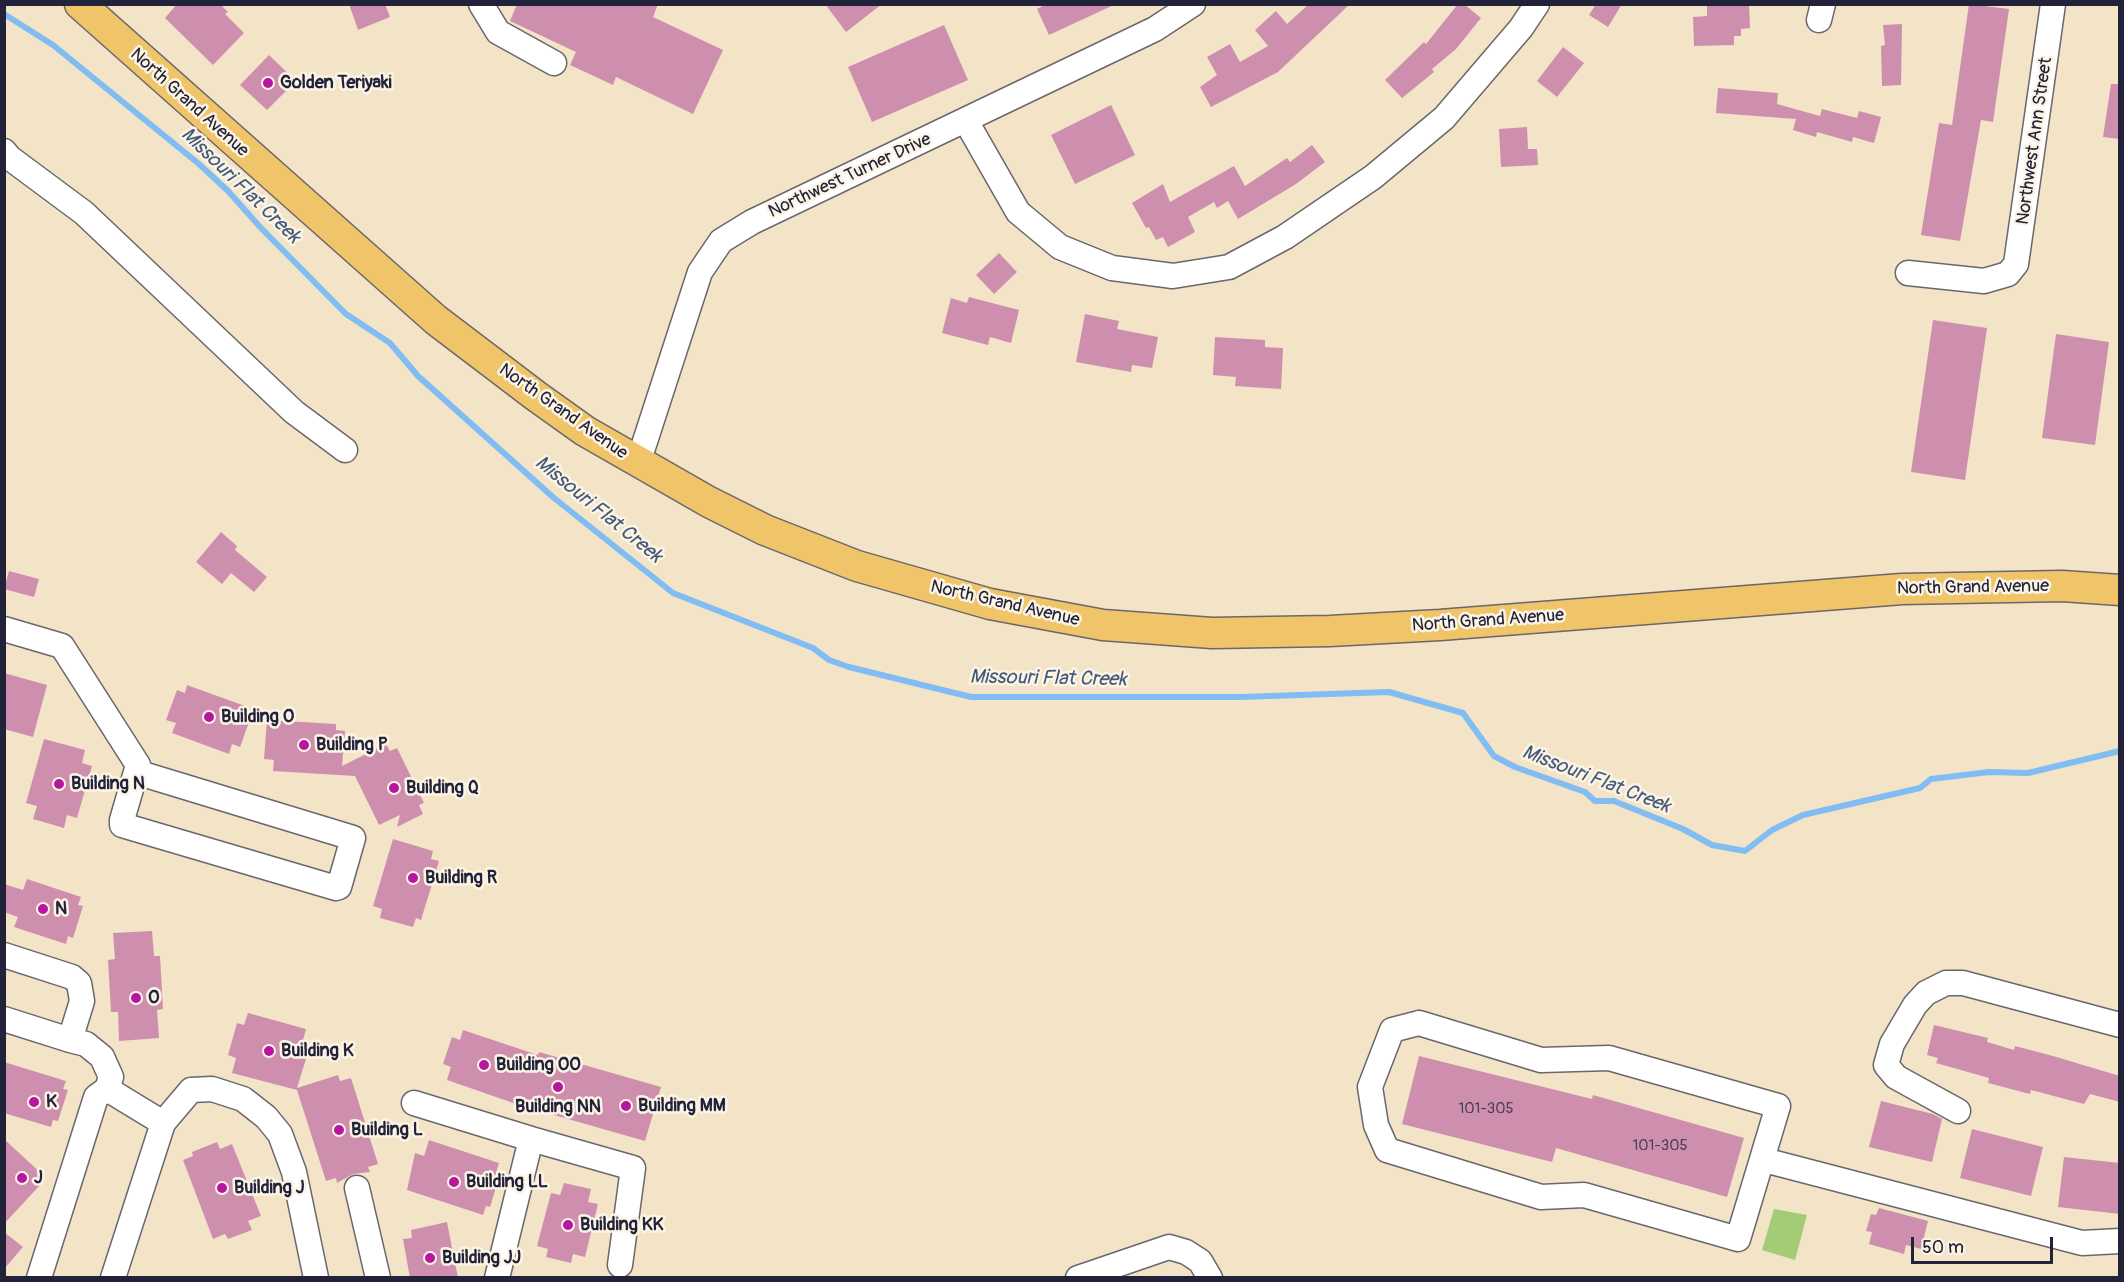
<!DOCTYPE html>
<html>
<head>
<meta charset="utf-8">
<style>
	body { margin:0 }
	#map { position:relative; width:2124px; height:1282px; overflow:hidden; background:#f3e4c7; font-family:Pangolin,sans-serif }
	canvas { display:block }
	.frame { position:absolute; inset:0; border:6px solid #22223b; pointer-events:none }
	.scale { position:absolute; left:1911px; top:1237px; width:142px; height:27px; box-sizing:border-box; border:3px solid #22223b; border-top:0; padding-left:8px; font-size:18px; line-height:21px; white-space:nowrap; color:#22223b; -webkit-text-stroke:4px #fcf5e5; paint-order:stroke }
</style>
</head>
<body>
<div id="map">
<canvas width="2124" height="1282"></canvas>
<div class="frame"></div>
<div class="scale">50 m</div>
</div>
<script>
const context = document.querySelector('canvas').getContext('2d');
context.lineJoin = 'round';
function paint(path, color) { context.fillStyle = color; context.fill(path, 'evenodd'); }
const shape = rows => new Path2D(rows.map(r => 'M' + r).join(''));
function trace(path, color, width, dash) { context.strokeStyle = color; context.lineWidth = width; context.lineCap = dash ? 'butt' : 'round'; context.setLineDash(dash || []); context.stroke(path); }
function label(font, color, halo, rows, align = 'center') {
  context.font = font + ' Pangolin,sans-serif'; context.lineWidth = 5; context.setLineDash([]); context.textBaseline = 'middle'; context.strokeStyle = halo; context.fillStyle = color; for (const [text, x, y, turn = 0] of rows) {
    context.save(); context.translate(x, y); context.rotate((+turn || 0) * Math.PI / 180); context.textAlign = isNaN(turn) ? turn : align; if (halo) context.strokeText(text, 0, 0); context.fillText(text, 0, 0); context.restore();
  }
}
paint(shape([
	[1774,1209,1807,1215,1795,1260,1762,1250]
]), '#a4cb76');
trace(shape([
	[4,14,53,45,199,164,228,191,261,228,346,314,390,343,418,376,554,498,673,593,813,648,829,660,849,667,971,697,1240,697,1389,692,1463,713,1494,756,1515,767,1585,792,1595,801,1614,801,1683,829,1712,845,1745,851,1772,830,1803,815,1920,788,1931,779,1989,772,2028,773,2120,751]
]), '#81bdf3', 6);
paint(shape([
	[177,4,220,4,228,12,225,14,244,33,213,65,165,18],
	[349,4,385,4,390,17,358,30],
	[517,4,658,4,653,17,723,50,693,114,616,77,613,85,570,65,576,52,510,21],
	[825,4,882,4,846,32],
	[1046,4,1116,4,1049,35,1037,9],
	[1309,4,1350,4,1278,72,1211,107,1200,87,1217,75,1207,57,1230,44,1240,62,1268,46,1255,30,1276,11,1287,24],
	[1458,4,1464,4,1481,18,1456,49,1432,69,1434,72,1402,98,1385,80,1424,42,1426,44],
	[1596,4,1622,4,1608,27,1589,15],
	[1707,4,1749,4,1750,28,1741,29,1741,36,1734,36,1734,45,1694,46,1693,17,1707,16],
	[1969,4,2009,9,1993,122,1981,120,1960,241,1921,235,1939,123,1952,125],
	[1902,24,1901,85,1882,86,1881,46,1885,45,1883,25],
	[944,25,968,80,872,122,848,67],
	[1563,47,1584,63,1557,97,1537,81],
	[269,55,296,81,267,110,240,85],
	[2111,84,2120,84,2120,139,2103,137],
	[1718,88,1778,93,1777,104,1820,116,1822,109,1857,118,1859,111,1881,117,1874,143,1853,137,1852,142,1817,132,1816,137,1793,130,1796,119,1716,113],
	[1111,105,1135,155,1075,184,1051,135],
	[1527,127,1528,149,1537,149,1538,165,1501,167,1499,129],
	[1312,145,1325,162,1296,184,1238,219,1228,201,1217,208,1214,202,1188,217,1195,232,1168,247,1163,237,1156,240,1149,227,1146,228,1132,203,1163,184,1170,202,1234,166,1245,186,1287,158,1290,162],
	[999,253,1017,272,994,294,976,275],
	[969,297,1019,310,1011,343,990,337,988,345,942,333,951,298,967,303],
	[1085,314,1119,321,1117,329,1158,337,1152,368,1132,365,1131,372,1076,362],
	[1933,320,1987,328,1965,480,1911,472],
	[2056,334,2109,342,2095,445,2042,438],
	[1215,337,1265,340,1265,347,1283,348,1281,389,1235,386,1236,377,1213,375],
	[221,532,237,546,235,550,267,577,254,592,231,573,222,584,196,562],
	[9,571,39,579,34,597,4,589],
	[4,673,47,685,33,737,4,729],
	[187,685,245,706,243,711,252,714,240,747,232,744,229,754,172,733,176,723,166,720,177,690,185,693],
	[267,720,336,724,336,730,345,731,342,766,386,744,390,751,397,748,424,803,419,805,423,814,397,827,400,815,379,825,355,776,273,771,274,760,264,759],
	[44,739,85,750,82,763,92,766,77,818,67,815,64,828,33,819,37,806,26,803],
	[393,839,433,851,431,859,439,861,421,920,416,918,413,927,380,918,382,909,373,906],
	[27,879,81,897,78,905,83,906,73,938,68,936,66,944,14,927,18,917,4,912,4,884,23,890],
	[152,931,154,956,160,956,163,1009,157,1010,159,1038,119,1041,118,1012,111,1012,108,960,115,959,113,933],
	[248,1013,306,1029,302,1044,310,1046,297,1088,338,1075,340,1081,351,1078,378,1164,368,1167,370,1172,353,1174,337,1183,336,1178,326,1181,297,1090,232,1073,236,1058,228,1055,237,1023,244,1025],
	[1934,1025,1988,1038,1987,1042,2014,1050,2015,1046,2053,1056,2120,1076,2120,1102,2090,1094,2084,1104,2031,1090,2030,1094,1988,1083,1989,1078,1936,1063,1938,1058,1927,1055],
	[463,1030,538,1055,539,1052,661,1087,645,1141,519,1105,447,1080,451,1067,443,1064,452,1037,460,1040],
	[1419,1056,1592,1099,1593,1095,1744,1138,1727,1197,1556,1148,1552,1162,1402,1124],
	[4,1062,66,1081,63,1089,68,1090,58,1121,53,1120,51,1127,4,1113],
	[1881,1101,1933,1114,1942,1119,1932,1162,1869,1147],
	[1972,1129,2043,1147,2031,1196,1960,1178],
	[4,1139,43,1175,37,1181,41,1184,4,1224],
	[429,1140,499,1163,496,1173,500,1174,490,1207,486,1206,483,1215,407,1190,415,1153,424,1156],
	[217,1142,220,1149,232,1144,261,1216,248,1221,252,1230,228,1239,225,1234,213,1239,183,1160,193,1156,192,1152],
	[2064,1157,2120,1163,2120,1214,2058,1207],
	[564,1183,591,1189,588,1202,598,1204,585,1257,573,1254,571,1263,546,1257,548,1249,537,1246,551,1193,560,1195],
	[1879,1208,1928,1221,1921,1249,1906,1245,1904,1254,1869,1244,1872,1232,1866,1231,1871,1214,1876,1215],
	[447,1222,458,1278,410,1278,403,1239,412,1238,411,1230],
	[4,1232,23,1247,4,1269]
]), '#ce8faf');
const minor = shape([
	[481,4,498,32,554,63],
	[1819,20,1823,4],
	[966,121,1018,212,1060,247,1112,268,1173,276,1229,267,1285,237,1373,177,1444,118,1521,28,1537,4],
	[4,151,10,158,84,213,294,412,345,450],
	[1908,273,1984,281,2008,274,2016,264,2053,4],
	[638,463,700,272,721,241,752,222,1155,29,1193,4],
	[4,629,62,646,138,765,122,820,122,825,336,888,339,887,353,838,136,772],
	[4,955,72,977,79,983,82,1001,70,1040,86,1044,102,1057,111,1077,107,1089,96,1097,39,1278],
	[4,1019,70,1040],
	[1419,1023,1541,1060,1609,1058,1778,1106,1738,1239,1584,1195,1541,1197,1387,1150,1376,1125,1370,1087,1392,1030,1419,1023],
	[107,1089,163,1123,191,1090,212,1089,243,1099,266,1117,280,1134,294,1172,316,1278],
	[414,1103,531,1139,497,1278],
	[1958,1111,1896,1077,1886,1065,1892,1044,1915,1005,1926,993,1946,983,1963,983,2120,1025],
	[531,1139,633,1168,620,1265],
	[1764,1160,2082,1243,2120,1241],
	[357,1188,378,1278],
	[113,1278,163,1123],
	[1078,1278,1169,1247,1186,1252,1200,1261,1210,1278]
]);
const major = shape([
	[80,4,436,320,536,396,585,431,709,502,765,530,857,566,990,604,1103,625,1212,633,1330,631,1440,625,1902,589,2062,586,2120,590]
]);
trace(minor, '#6b666c', 27);
trace(major, '#6b666c', 33);
trace(minor, '#fff', 24);
trace(major, '#f0c469', 30);
for (const [x, y, r, color] of [
	[268,83,6,"#b5179e"],
	[209,717,6,"#b5179e"],
	[304,745,6,"#b5179e"],
	[59,784,6,"#b5179e"],
	[394,788,6,"#b5179e"],
	[413,878,6,"#b5179e"],
	[43,909,6,"#b5179e"],
	[136,998,6,"#b5179e"],
	[269,1051,6,"#b5179e"],
	[484,1065,6,"#b5179e"],
	[558,1087,6,"#b5179e"],
	[34,1102,6,"#b5179e"],
	[626,1106,6,"#b5179e"],
	[339,1130,6,"#b5179e"],
	[22,1178,6,"#b5179e"],
	[454,1182,6,"#b5179e"],
	[222,1188,6,"#b5179e"],
	[568,1225,6,"#b5179e"],
	[430,1258,6,"#b5179e"]
]) { const dot = new Path2D(); dot.arc(x, y, r, 0, 2 * Math.PI); context.fillStyle = color; context.fill(dot); trace(dot, '#fcf5e5', 2); }
label('15px', '#4d3d58', null, [
	["101-305",1486,1109],
	["101-305",1660,1146]
]);
label('bold 18px', '#22223b', '#fcf5e5', [
	["Golden Teriyaki",280,83],
	["Building O",221,717],
	["Building P",316,745],
	["Building N",71,784],
	["Building Q",406,788],
	["Building R",425,878],
	["N",55,909],
	["O",148,998],
	["Building K",281,1051],
	["Building OO",496,1065],
	["K",46,1102],
	["Building MM",638,1106],
	["Building NN",558,1107,"center"],
	["Building L",351,1130],
	["J",34,1178],
	["Building LL",466,1182],
	["Building J",234,1188],
	["Building KK",580,1225],
	["Building JJ",442,1258]
], 'left');
label('18px', '#22223b', '#fcf5e5', [
	["North Grand Avenue",189,103,42],
	["Northwest Ann Street",2035,141,-82],
	["Northwest Turner Drive",850,176,-25],
	["North Grand Avenue",563,412,35],
	["North Grand Avenue",1973,588,-1],
	["North Grand Avenue",1005,604,13],
	["North Grand Avenue",1488,621,-4]
]);
label('italic 20px', '#43587b', '#fcf5e5', [
	["Missouri Flat Creek",240,186,44],
	["Missouri Flat Creek",598,510,39],
	["Missouri Flat Creek",1048,679,1],
	["Missouri Flat Creek",1596,780,21]
]);
</script>
</body>
</html>
